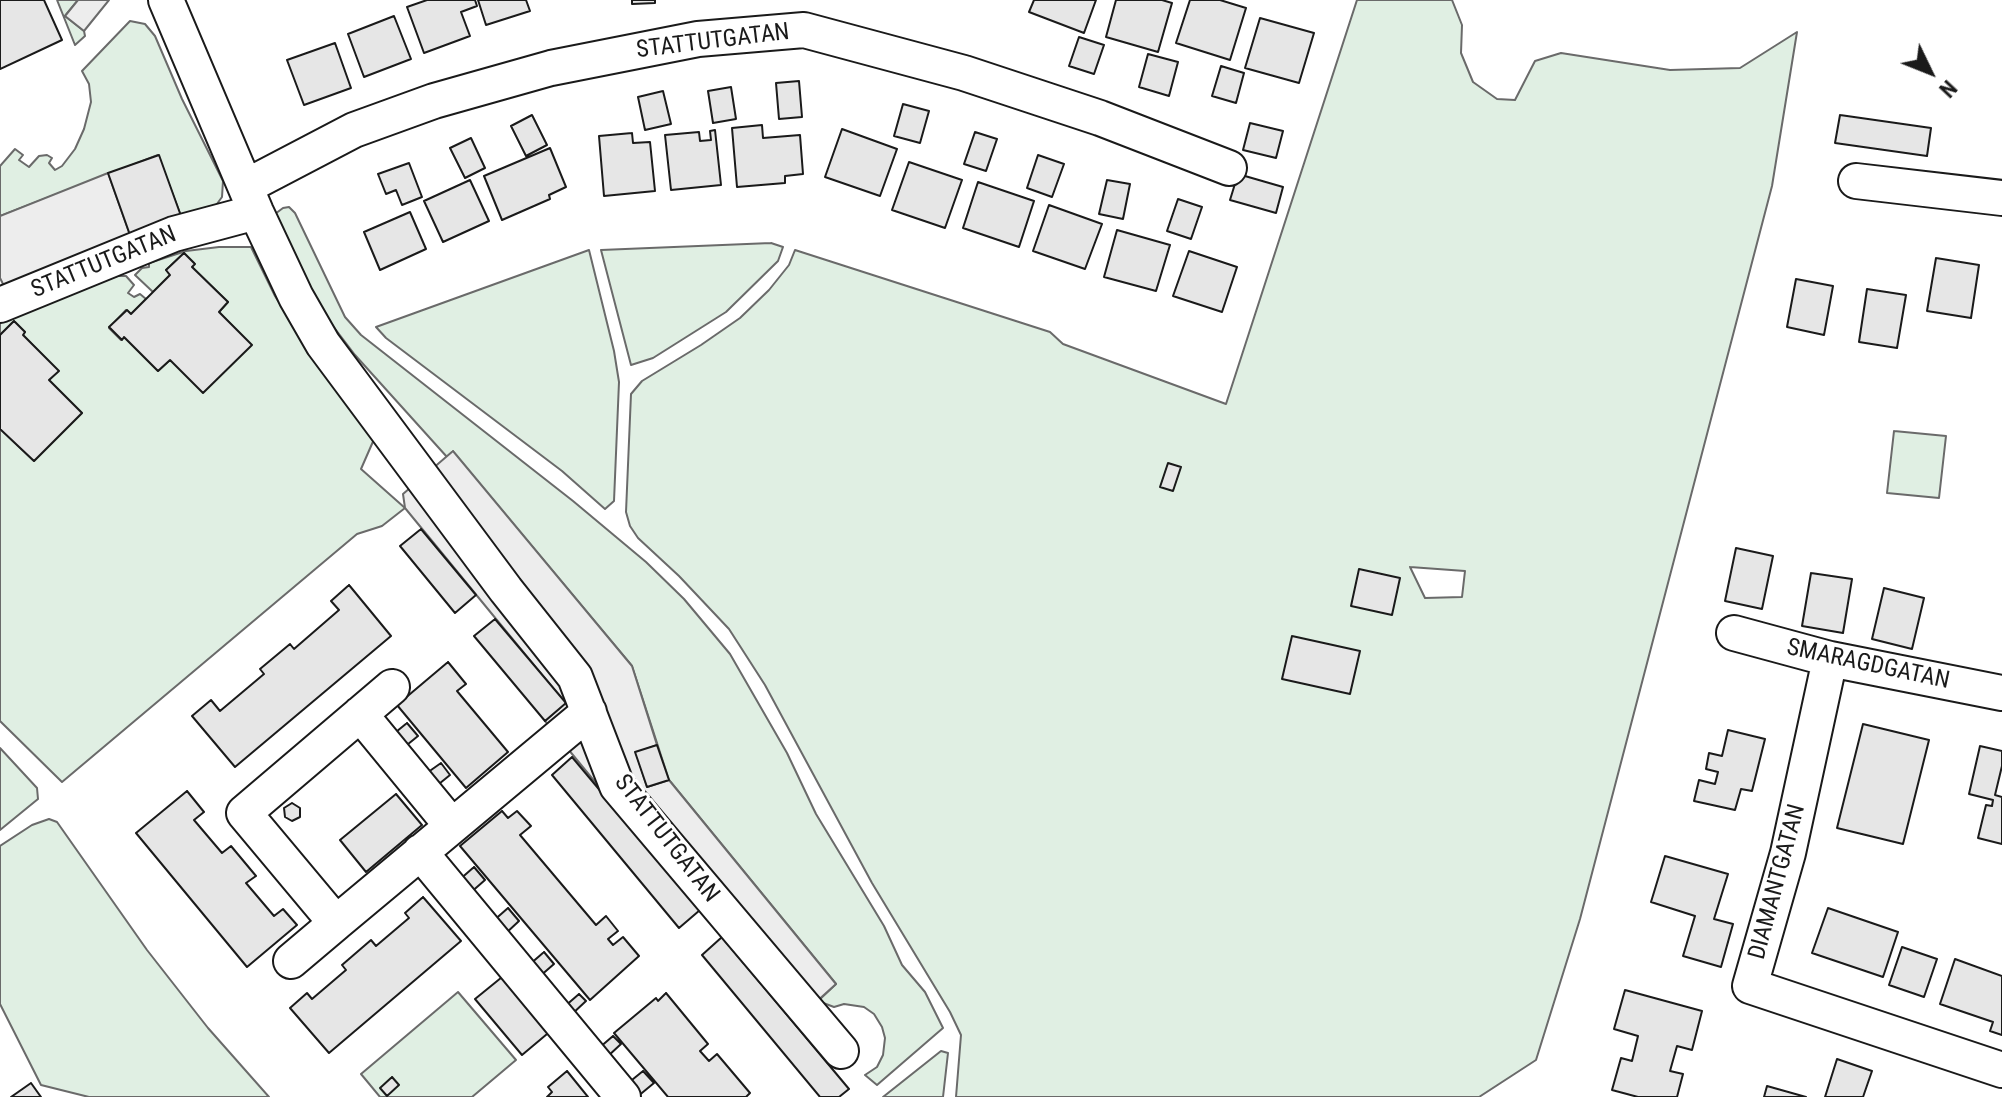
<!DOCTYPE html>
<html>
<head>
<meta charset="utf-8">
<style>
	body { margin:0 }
	#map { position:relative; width:2002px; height:1097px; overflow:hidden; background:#fff; font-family:"Roboto Condensed",sans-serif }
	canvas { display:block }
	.north { position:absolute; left:1890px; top:32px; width:80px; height:80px; -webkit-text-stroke:6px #fff; paint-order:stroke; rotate:133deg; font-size:22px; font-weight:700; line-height:32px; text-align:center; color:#1a1a1a }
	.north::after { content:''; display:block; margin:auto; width:28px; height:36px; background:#1a1a1a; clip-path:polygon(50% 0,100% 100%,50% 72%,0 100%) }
</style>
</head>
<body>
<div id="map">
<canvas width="2002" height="1097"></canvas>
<div class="north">N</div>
</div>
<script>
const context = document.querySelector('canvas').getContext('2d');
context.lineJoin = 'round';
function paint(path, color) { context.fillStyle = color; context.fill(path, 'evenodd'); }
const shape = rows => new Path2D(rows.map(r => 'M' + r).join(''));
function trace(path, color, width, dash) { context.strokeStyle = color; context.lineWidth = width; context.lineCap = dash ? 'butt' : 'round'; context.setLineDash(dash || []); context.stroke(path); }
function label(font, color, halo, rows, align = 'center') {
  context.font = font + ' "Roboto Condensed",sans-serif'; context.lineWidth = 6; context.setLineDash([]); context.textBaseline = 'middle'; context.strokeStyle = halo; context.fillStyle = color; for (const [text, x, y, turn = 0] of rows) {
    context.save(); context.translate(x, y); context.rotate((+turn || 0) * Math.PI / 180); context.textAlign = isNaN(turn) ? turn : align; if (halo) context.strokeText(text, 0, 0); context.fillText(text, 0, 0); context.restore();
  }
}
const green = shape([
	[57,0,78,0,65,16,84,31,85,36,75,45,57,0],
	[1357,0,1452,0,1462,25,1461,53,1473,82,1497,99,1515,100,1535,61,1561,53,1670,70,1740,68,1797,32,1772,186,1580,919,1536,1060,1479,1097,956,1097,961,1035,950,1012,872,883,765,685,729,629,679,576,638,538,630,526,626,512,631,394,642,381,701,345,740,318,769,290,789,265,795,250,1050,332,1063,344,1226,404,1357,0],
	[1410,567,1465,571,1462,597,1425,598,1410,567],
	[130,21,145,24,155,36,182,99,223,181,222,197,214,208,181,216,158,155,0,216,0,166,15,149,23,155,19,160,29,167,39,156,47,155,52,158,49,163,55,170,62,166,75,149,84,129,91,102,89,84,82,71,130,21],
	[289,207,295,213,345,317,361,335,573,501,646,562,684,599,730,654,787,753,816,814,884,926,902,965,925,992,943,1028,877,1085,865,1075,877,1067,883,1055,885,1038,882,1027,874,1014,864,1007,844,1004,834,1007,818,1001,836,984,669,780,632,666,453,452,447,457,355,355,320,309,271,217,283,208,289,207],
	[771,243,783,247,778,261,726,312,653,358,631,365,601,250,771,243],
	[219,247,251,247,275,296,304,342,375,437,361,469,405,508,382,526,357,534,62,782,0,721,0,429,34,461,82,413,49,380,58,371,23,335,25,332,14,321,0,335,0,323,88,287,117,276,126,276,134,285,128,293,134,297,140,294,146,299,131,314,126,310,109,328,121,340,124,337,158,371,170,360,251,345,219,312,228,302,192,267,194,263,184,253,166,270,170,275,153,292,135,275,142,268,149,267,149,263,186,251,219,247],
	[589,250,614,351,619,382,614,501,605,509,562,471,386,338,376,327,589,250],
	[1894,431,1946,436,1939,498,1887,493,1894,431],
	[0,748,37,788,38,799,0,830,0,748],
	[49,819,57,822,147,950,208,1028,269,1097,89,1097,41,1085,0,1004,0,846,32,825,49,819],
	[458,992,516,1060,472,1097,380,1097,361,1074,458,992],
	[941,1051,948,1053,943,1097,883,1097,941,1051]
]);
paint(green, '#e0efe3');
trace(green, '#6a6a6a', 2);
const parking = shape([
	[78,0,109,0,84,31,65,16,78,0],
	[108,173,130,235,4,286,0,278,0,216,108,173],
	[453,451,632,666,657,745,636,753,647,787,669,780,836,984,793,1023,545,721,565,703,405,508,403,494,453,451]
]);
paint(parking, '#ededed');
trace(parking, '#6a6a6a', 2);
const building = shape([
	[0,0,44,0,62,40,0,69,0,0],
	[427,0,475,0,477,6,461,12,470,36,424,53,407,7,427,0],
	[478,0,526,0,530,11,486,25,478,0],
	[632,0,655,0,655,3,632,4,632,0],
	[1034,0,1096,0,1084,33,1029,12,1034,0],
	[1116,0,1162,0,1172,3,1158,52,1106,37,1116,0],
	[1190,0,1220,0,1246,8,1230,60,1176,43,1190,0],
	[394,16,411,59,364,77,348,34,394,16],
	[1260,18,1314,33,1299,83,1245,68,1260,18],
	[1079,37,1104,45,1094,74,1069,66,1079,37],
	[335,43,351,88,304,105,287,60,335,43],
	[1148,54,1178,62,1169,96,1139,87,1148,54],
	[1221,66,1244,73,1236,103,1212,96,1221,66],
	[799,81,802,117,779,119,776,83,799,81],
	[731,87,736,119,713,123,708,91,731,87],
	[663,91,671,124,645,130,638,97,663,91],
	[903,104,929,111,920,143,894,136,903,104],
	[532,115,547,145,526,156,511,126,532,115],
	[1840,115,1931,128,1927,156,1835,143,1840,115],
	[1250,123,1283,131,1276,158,1243,150,1250,123],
	[762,125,763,138,800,135,803,174,785,176,785,183,737,187,732,128,762,125],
	[842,129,897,149,880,196,825,177,842,129],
	[715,130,721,185,671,190,665,135,699,132,700,141,711,140,710,131,715,130],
	[975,132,997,139,986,171,964,164,975,132],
	[632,133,633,143,650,142,655,191,604,196,599,136,632,133],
	[471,138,485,168,465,178,450,148,471,138],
	[550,148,566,187,549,195,550,199,502,220,484,176,550,148],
	[159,155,181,216,130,235,108,173,159,155],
	[1038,155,1064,164,1052,197,1027,188,1038,155],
	[909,162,962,180,945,228,892,210,909,162],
	[409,163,422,197,402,205,396,190,386,194,378,174,409,163],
	[1238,174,1283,187,1276,213,1230,200,1238,174],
	[470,180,489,221,443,242,424,201,470,180],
	[1107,180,1130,184,1123,219,1099,214,1107,180],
	[978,182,1034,201,1019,247,963,228,978,182],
	[1178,199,1202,207,1191,239,1167,231,1178,199],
	[1049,205,1102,224,1085,269,1033,251,1049,205],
	[410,212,426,249,380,270,364,232,410,212],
	[1117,230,1170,245,1156,291,1104,277,1117,230],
	[1189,251,1237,267,1222,312,1173,296,1189,251],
	[184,253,195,264,192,267,228,302,219,312,252,345,203,393,170,360,158,371,124,337,122,340,109,327,127,310,131,314,170,275,166,270,184,253],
	[1936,258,1979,265,1971,318,1927,311,1936,258],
	[1796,279,1833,286,1824,335,1787,327,1796,279],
	[1867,289,1906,295,1897,348,1859,342,1867,289],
	[14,321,25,332,23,335,59,371,49,380,82,413,34,461,0,429,0,335,14,321],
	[1168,463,1181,467,1173,491,1160,487,1168,463],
	[421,529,476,595,455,613,400,546,421,529],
	[1736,548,1773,556,1762,609,1725,601,1736,548],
	[1359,569,1400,578,1392,615,1351,606,1359,569],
	[1811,573,1852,579,1843,633,1802,626,1811,573],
	[349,585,391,636,235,767,192,716,211,700,220,711,264,674,260,669,290,644,294,649,339,610,331,601,349,585],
	[1884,588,1924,598,1912,649,1872,639,1884,588],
	[495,619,566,703,545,721,474,636,495,619],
	[1292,636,1360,651,1350,694,1282,679,1292,636],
	[448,662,466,684,457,691,508,752,466,788,397,705,448,662],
	[407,723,418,736,402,749,391,736,407,723],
	[1863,724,1929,740,1903,844,1837,828,1863,724],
	[1728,730,1765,739,1752,791,1741,789,1735,810,1694,801,1699,780,1715,784,1718,772,1706,769,1709,753,1722,756,1728,730],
	[657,745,669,780,647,787,635,752,657,745],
	[1980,746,2002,751,2002,766,1995,795,2002,797,2002,844,1978,838,1986,805,1992,806,1993,800,1969,794,1980,746],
	[572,757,700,910,679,928,552,775,572,757],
	[441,763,450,775,434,788,424,775,441,763],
	[187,791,204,812,194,820,222,853,231,846,256,876,246,883,274,916,283,909,297,925,247,967,136,833,187,791],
	[396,794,422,825,366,872,340,840,396,794],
	[292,803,300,808,300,817,292,821,285,817,284,808,292,803],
	[502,811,508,818,517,811,531,826,520,835,596,925,606,916,618,931,608,939,613,945,623,937,639,956,590,1000,460,846,502,811],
	[1665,856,1728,874,1714,919,1733,924,1721,967,1683,956,1695,916,1651,902,1665,856],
	[474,867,485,880,469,894,458,881,474,867],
	[423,897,461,941,329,1053,290,1008,307,993,312,999,346,970,342,965,371,940,376,946,409,918,405,913,423,897],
	[508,908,519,921,504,935,492,922,508,908],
	[1828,908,1898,932,1883,977,1812,953,1828,908],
	[722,937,849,1089,839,1097,820,1097,702,955,722,937],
	[1902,947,1937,959,1924,997,1889,985,1902,947],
	[544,952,554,964,539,977,529,965,544,952],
	[1955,959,2002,976,2002,1035,1990,1031,1993,1022,1940,1004,1955,959],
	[507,973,553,1029,522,1055,475,999,507,973],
	[1625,990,1702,1011,1692,1050,1677,1046,1670,1071,1683,1074,1677,1097,1638,1097,1612,1090,1621,1058,1632,1061,1638,1036,1614,1029,1625,990],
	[666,993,708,1044,700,1051,709,1061,717,1054,750,1093,746,1097,668,1097,614,1033,656,998,658,1001,666,993],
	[579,994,586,1001,571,1015,564,1007,579,994],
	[613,1036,621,1044,607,1057,599,1048,613,1036],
	[1837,1059,1872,1071,1863,1097,1825,1097,1837,1059],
	[567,1071,588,1097,547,1097,552,1092,548,1087,567,1071],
	[643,1071,654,1083,637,1097,627,1084,643,1071],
	[392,1077,399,1085,387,1096,380,1088,392,1077],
	[31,1083,41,1097,11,1097,31,1083],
	[1767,1086,1806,1097,1764,1097,1767,1086]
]);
paint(building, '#e6e6e6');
trace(building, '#1a1a1a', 2);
const minor = shape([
	[166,0,256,212,296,297,323,344,506,590,575,677,617,786,841,1051],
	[1856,181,2002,198],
	[247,186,354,130,434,101,551,68,698,39,804,30,964,73,1100,118,1229,168],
	[0,305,174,234,256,212],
	[1734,633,1830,659,2002,693],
	[1830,659,1788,853,1750,986,2002,1070],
	[392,687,244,813,336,923,589,712],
	[360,714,452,826],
	[420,852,623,1097],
	[291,961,336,923]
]);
trace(minor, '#1a1a1a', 38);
trace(minor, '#fff', 34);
label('24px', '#1a1a1a', '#fff', [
	["STATTUTGATAN",713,42,-7],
	["STATTUTGATAN",104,263,-22],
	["SMARAGDGATAN",1868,665,12],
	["STATTUTGATAN",666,839,52],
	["DIAMANTGATAN",1778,882,-75]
]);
</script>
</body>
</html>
